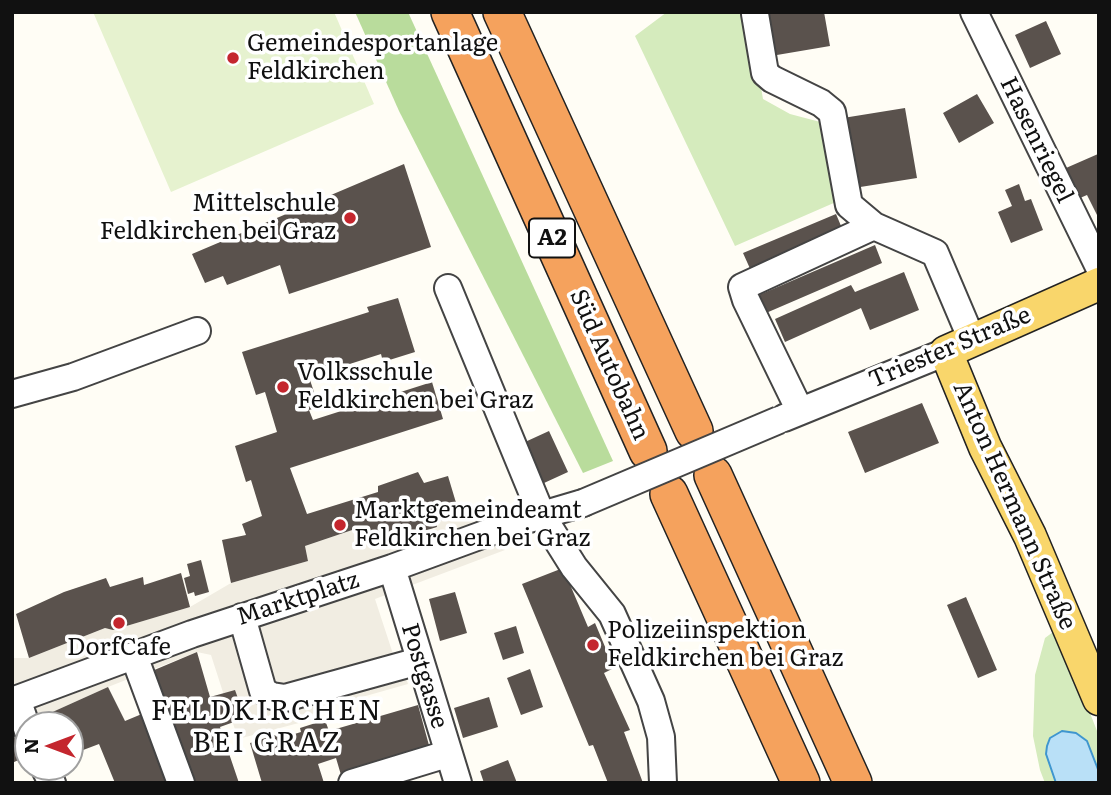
<!DOCTYPE html>
<html>
<head>
<meta charset="utf-8">
<style>
	body { margin:0 }
	#map { position:relative; width:1111px; height:795px; overflow:hidden; background:#fffdf5; font-family:Literata,serif }
	canvas { display:block }
	.frame { position:absolute; inset:0; border:14px solid #111; pointer-events:none }
	.north { position:absolute; left:14px; top:711px; width:70px; height:70px; box-sizing:border-box; background:#fff; border:2px solid #a0a0a0; border-radius:50%; rotate:270deg; font-size:19px; font-weight:700; line-height:28px; text-align:center; color:#111 }
	.north::after { content:''; display:block; margin:auto; width:24px; height:32px; background:#c4262e; clip-path:polygon(50% 0,100% 100%,50% 72%,0 100%) }
</style>
</head>
<body>
<div id="map">
<canvas width="1111" height="795"></canvas>
<div class="frame"></div>
<div class="north">N</div>
</div>
<script>
const context = document.querySelector('canvas').getContext('2d');
context.lineJoin = 'round';
function paint(path, color) { context.fillStyle = color; context.fill(path, 'evenodd'); }
const shape = rows => new Path2D(rows.map(r => 'M' + r).join(''));
function trace(path, color, width, dash) { context.strokeStyle = color; context.lineWidth = width; context.lineCap = dash ? 'butt' : 'round'; context.setLineDash(dash || []); context.stroke(path); }
function label(font, color, halo, rows, align = 'center') {
  context.font = font + ' Literata,serif'; context.lineWidth = 7; context.setLineDash([]); context.textBaseline = 'middle'; context.strokeStyle = halo; context.fillStyle = color; for (const [text, x, y, turn = 0] of rows) {
    context.save(); context.translate(x, y); context.rotate((+turn || 0) * Math.PI / 180); context.textAlign = isNaN(turn) ? turn : align; if (halo) context.strokeText(text, 0, 0); context.fillText(text, 0, 0); context.restore();
  }
}
paint(shape([
	[667,12,748,12,763,99,790,114,824,123,836,202,735,246,635,36],
	[1053,632,1059,634,1099,736,1099,783,1045,783,1040,770,1033,736,1035,675,1045,638]
]), '#d5ebbd');
paint(shape([
	[355,12,408,12,613,461,583,473,399,111]
]), '#b9dc9c');
paint(shape([
	[93,12,334,12,374,104,171,192]
]), '#e6f2cf');
paint(shape([
	[487,505,505,550,375,599,393,654,398,654,408,684,327,707,312,714,314,719,238,739,211,655,197,652,108,687,37,719,12,726,12,658,29,658,105,628,113,630,190,607,231,583,308,561,305,546,364,526,373,547,437,528,436,522,460,516]
]), '#f1ede2');
const water = shape([
	[1062,731,1076,733,1087,741,1099,772,1099,783,1056,783,1046,754,1047,746,1050,738,1062,731]
]);
paint(water, '#b9e0f7');
trace(water, '#3f96cf', 2);
paint(shape([
	[763,12,824,12,830,46,771,56],
	[1046,21,1061,54,1030,68,1015,35],
	[977,94,994,123,959,143,943,113],
	[905,108,917,178,854,188,843,118],
	[1098,154,1099,156,1099,219,1087,195,1080,198,1066,168],
	[404,164,431,247,289,294,280,265,227,285,223,276,205,283,192,254],
	[1019,184,1025,201,1031,199,1043,230,1011,243,998,212,1012,206,1005,190],
	[836,214,844,233,752,273,743,253],
	[875,245,882,263,766,313,759,295],
	[904,272,919,310,870,330,861,308,785,342,775,319,851,285,855,292],
	[398,298,415,352,383,362,381,354,309,377,319,407,309,410,313,420,432,382,443,419,290,468,307,514,378,492,378,486,418,472,424,483,448,476,460,516,436,522,437,527,373,547,364,526,305,546,308,561,231,583,222,540,246,535,242,524,262,516,251,480,246,482,235,446,277,432,265,392,256,395,242,352,369,312,367,307],
	[922,403,939,443,865,473,848,432],
	[549,431,568,472,544,483,525,442],
	[201,560,209,592,195,596,194,592,188,594,184,578,190,576,187,564],
	[563,568,588,627,595,623,614,668,604,673,630,730,624,732,643,783,608,783,593,745,589,746,522,584],
	[181,573,190,607,113,630,105,628,29,658,16,614,64,592,106,578,110,587,143,577,144,585],
	[455,592,467,633,440,641,429,599],
	[966,597,997,670,978,678,947,605],
	[516,626,524,653,503,660,494,633],
	[197,652,210,697,235,690,245,718,220,727,239,783,192,783,152,671],
	[530,669,543,707,521,715,507,678],
	[108,687,125,721,149,711,177,783,115,783,99,744,70,755,70,725,39,725,37,719],
	[489,697,498,727,463,738,454,708],
	[418,705,430,749,341,775,336,758,318,764,324,783,262,783,250,743,287,731,288,736,301,732,300,728,325,720,329,731],
	[12,733,25,757,12,763],
	[508,760,517,783,484,783,480,771]
]), '#5a524d');
const minor = shape([
	[974,12,1099,267],
	[755,14,765,73,772,79,821,103,832,112,849,205,874,226,935,253,972,340],
	[448,288,542,516,574,567,612,614,651,701,661,737,663,783],
	[12,394,73,377,197,331],
	[800,411,746,300,742,287,874,226],
	[784,418,946,352],
	[392,568,458,783],
	[242,617,263,691,272,696,285,698,419,661],
	[134,656,181,783],
	[17,699,28,731],
	[12,701,192,634,392,568,512,524,583,503],
	[44,767,52,783],
	[352,783,447,754]
]);
const major = shape([
	[1099,284,946,352,985,447,1030,536,1099,699]
]);
const highway = shape([
	[450,12,648,451],
	[502,12,694,431],
	[713,475,853,783],
	[669,494,801,783]
]);
trace(minor, '#444', 30);
trace(major, '#222', 35);
trace(highway, '#222', 40);
trace(minor, '#fff', 26);
trace(major, '#f9d66b', 32);
trace(highway, '#f5a25d', 37);
const minorBridge = shape([
	[583,503,779,420]
]);
trace(minorBridge, '#444', 30, []);
trace(minorBridge, '#fff', 26);
for (const [x, y, r, color] of [
	[233,58,7,"#c4262e"],
	[350,218,7,"#c4262e"],
	[283,387,7,"#c4262e"],
	[340,525,7,"#c4262e"],
	[119,623,7,"#c4262e"],
	[593,645,7,"#c4262e"]
]) { const dot = new Path2D(); dot.arc(x, y, r, 0, 2 * Math.PI); context.fillStyle = color; context.fill(dot); trace(dot, '#fff', 2.5); }
for (const [x, y, w] of [
	[552,238,46]
]) { const box = new Path2D(); box.roundRect(x - w / 2, y - 19.5, w, 39, 5); context.fillStyle = '#fff'; context.fill(box); trace(box, '#111', 2); }
label('bold 23px', '#111', null, [
	["A2",552,238]
]);
label('24px', '#111', '#fff', [
	["Gemeindesportanlage",247,44],
	["Feldkirchen",247,72],
	["Mittelschule",336,204,"right"],
	["Feldkirchen bei Graz",336,232,"right"],
	["Volksschule",297,373],
	["Feldkirchen bei Graz",297,401],
	["Marktgemeindeamt",354,511],
	["Feldkirchen bei Graz",354,539],
	["Polizeiinspektion",607,631],
	["Feldkirchen bei Graz",607,659],
	["DorfCafe",119,648,"center"]
], 'left');
label('24px', '#111', '#fff', [
	["Hasenriegel",1036,140,64],
	["Triester Straße",950,348,-23],
	["Süd Autobahn",609,365,66],
	["Anton Hermann Straße",1014,506,66],
	["Marktplatz",298,599,-18],
	["Postgasse",424,676,73]
]);
context.letterSpacing = '2px';
label('28px', '#111', '#fff', [
	["FELDKIRCHEN",267,712],
	["BEI GRAZ",267,744]
]);
context.letterSpacing = '0px';
</script>
</body>
</html>
